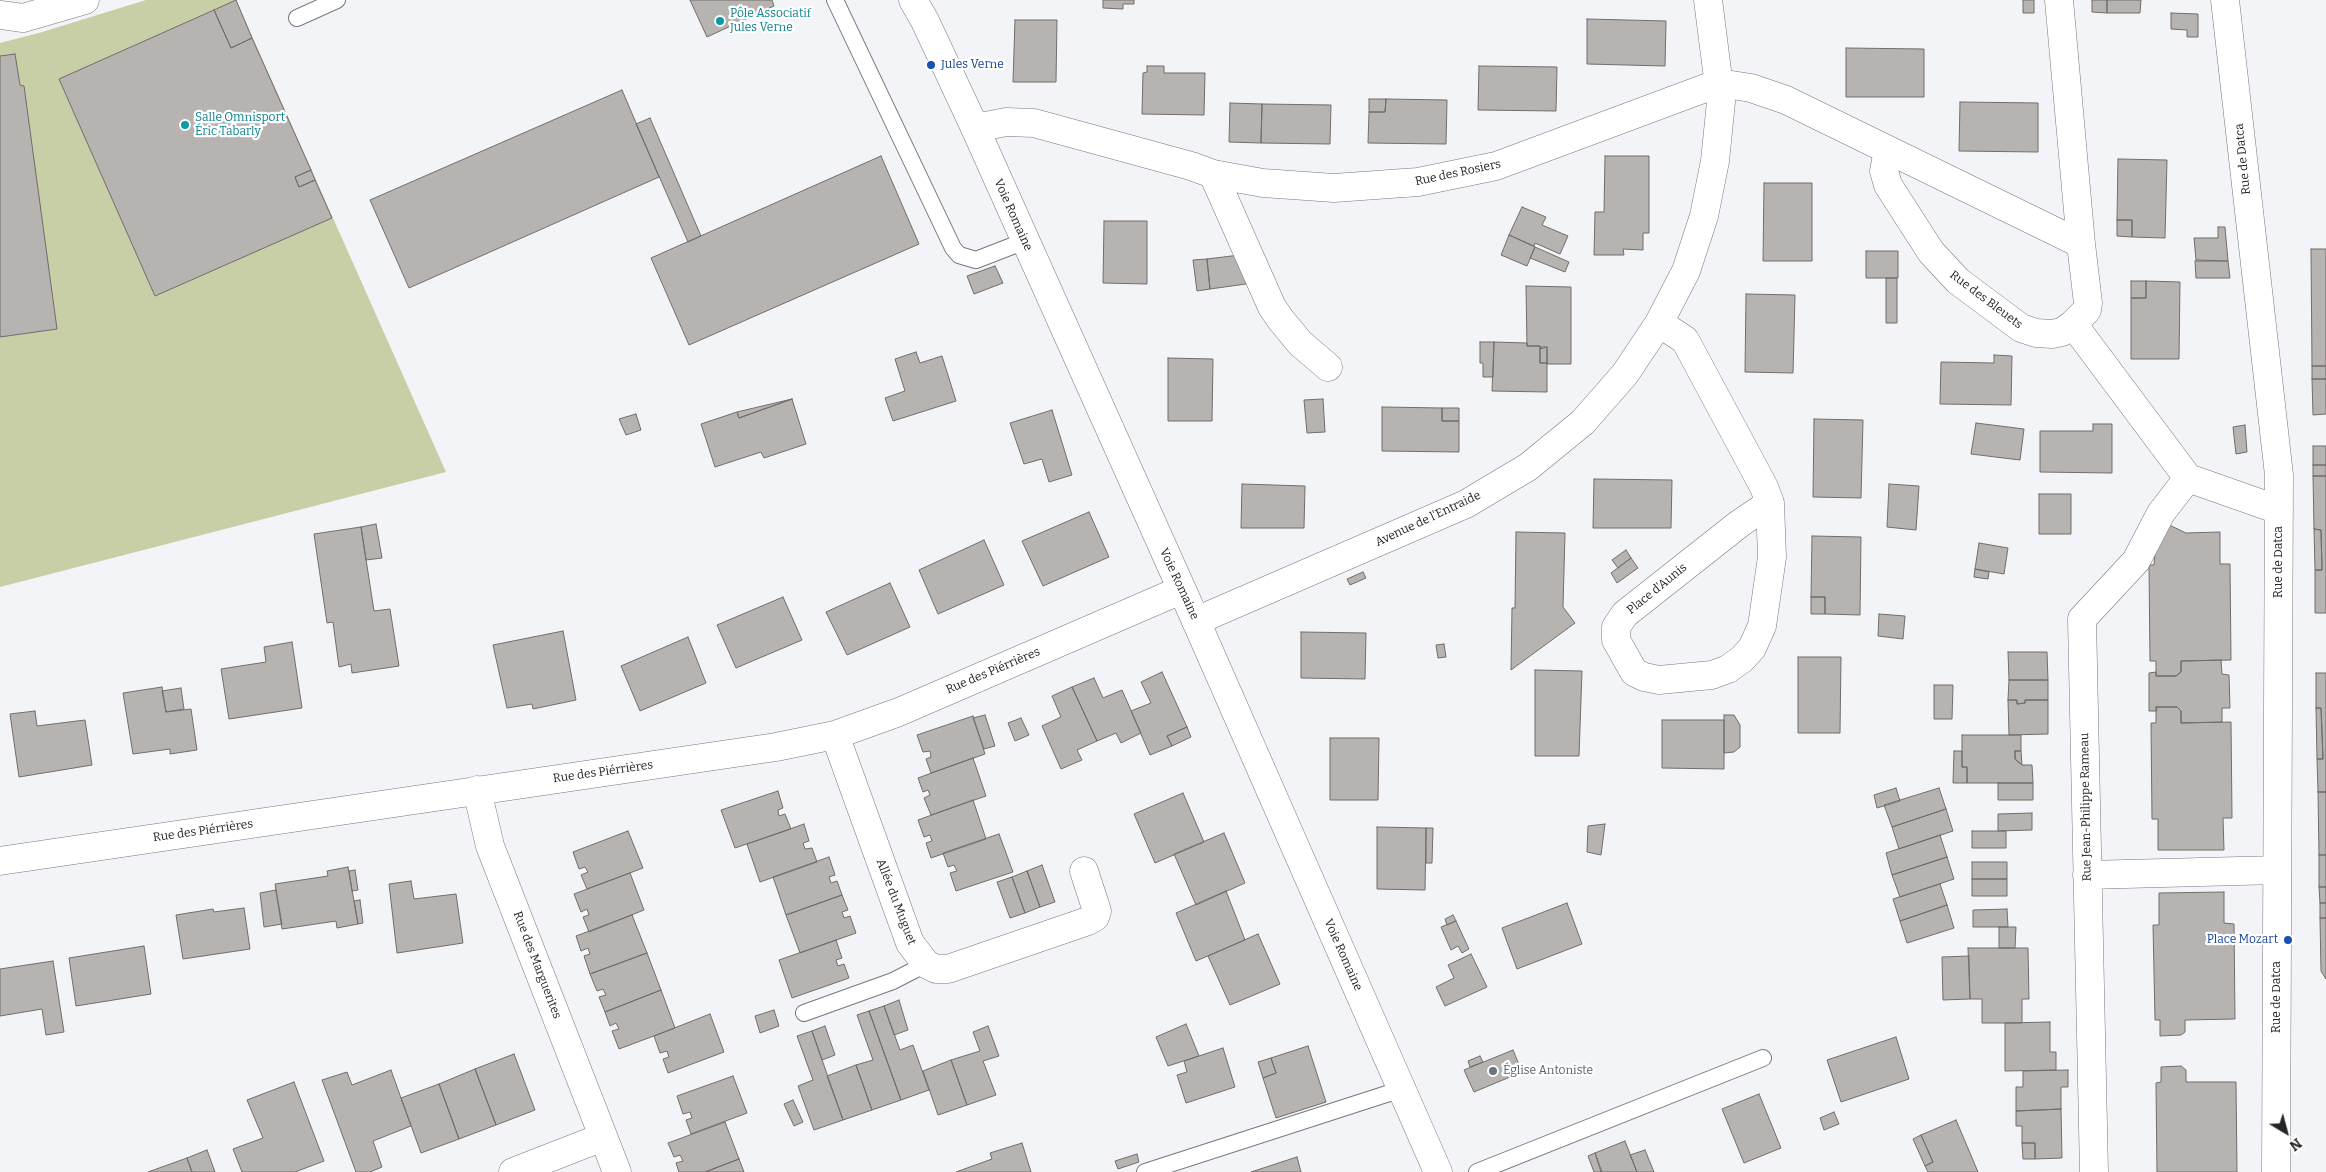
<!DOCTYPE html>
<html>
<head>
<meta charset="utf-8">
<style>
	body { margin:0 }
	#map { position:relative; width:2326px; height:1172px; overflow:hidden; background:#f3f4f8; font-family:Bitter,serif }
	canvas { display:block }
	.north { position:absolute; left:2261px; top:1107px; width:50px; height:50px; -webkit-text-stroke:4px #fff; paint-order:stroke; rotate:143deg; font-size:14px; font-weight:700; line-height:20px; text-align:center; color:#242526 }
	.north::after { content:''; display:block; margin:auto; width:18px; height:22px; background:#242526; clip-path:polygon(50% 0,100% 100%,50% 72%,0 100%) }
</style>
</head>
<body>
<div id="map">
<canvas width="2326" height="1172"></canvas>
<div class="north">N</div>
</div>
<script>
const context = document.querySelector('canvas').getContext('2d');
context.lineJoin = 'round';
function paint(path, color) { context.fillStyle = color; context.fill(path, 'evenodd'); }
const shape = rows => new Path2D(rows.map(r => 'M' + r).join(''));
function trace(path, color, width, dash) { context.strokeStyle = color; context.lineWidth = width; context.lineCap = dash ? 'butt' : 'round'; context.setLineDash(dash || []); context.stroke(path); }
function label(font, color, halo, rows, align = 'center') {
  context.font = font + ' Bitter,serif'; context.lineWidth = 4.5; context.setLineDash([]); context.textBaseline = 'middle'; context.strokeStyle = halo; context.fillStyle = color; for (const [text, x, y, turn = 0] of rows) {
    context.save(); context.translate(x, y); context.rotate((+turn || 0) * Math.PI / 180); context.textAlign = isNaN(turn) ? turn : align; if (halo) context.strokeText(text, 0, 0); context.fillText(text, 0, 0); context.restore();
  }
}
paint(shape([
	[146,0,236,0,446,472,0,587,0,43,39,33]
]), '#c8cea6');
const building = shape([
	[236,0,252,38,231,48,214,10,236,0],
	[690,0,772,0,774,6,707,37,690,0],
	[1103,0,1134,0,1134,4,1123,4,1123,9,1103,8,1103,0],
	[2023,0,2034,0,2034,13,2023,13,2023,0],
	[2092,0,2107,0,2107,13,2092,12,2092,0],
	[2107,0,2141,0,2140,13,2107,13,2107,0],
	[214,10,231,48,252,38,311,170,295,177,299,187,315,180,332,218,155,296,59,79,214,10],
	[2171,13,2198,14,2198,37,2187,37,2187,30,2171,29,2171,13],
	[1587,19,1666,21,1665,66,1587,64,1587,19],
	[1015,20,1057,20,1056,82,1013,82,1015,20],
	[1846,48,1924,49,1924,97,1846,97,1846,48],
	[15,54,20,85,24,86,57,329,0,337,0,56,15,54],
	[1147,66,1164,66,1164,73,1205,73,1204,115,1142,114,1143,73,1147,72,1147,66],
	[1479,66,1557,67,1556,111,1478,110,1479,66],
	[622,90,659,177,409,288,370,200,622,90],
	[1369,99,1386,99,1385,112,1369,112,1369,99],
	[1386,99,1447,100,1446,144,1368,143,1369,112,1385,112,1386,99],
	[1960,102,2038,103,2038,152,1959,151,1960,102],
	[1230,103,1262,104,1261,143,1229,142,1230,103],
	[1262,104,1331,105,1330,144,1261,143,1262,104],
	[650,118,701,236,688,242,636,124,650,118],
	[881,156,919,244,689,345,651,258,881,156],
	[1605,156,1649,156,1649,233,1643,233,1643,250,1623,249,1624,255,1594,255,1595,212,1604,212,1605,156],
	[2118,159,2167,160,2165,238,2132,237,2132,220,2117,220,2118,159],
	[311,170,315,180,299,187,295,177,311,170],
	[1764,183,1812,183,1812,261,1763,261,1764,183],
	[1522,207,1546,217,1542,225,1568,236,1560,254,1535,243,1534,246,1509,235,1522,207],
	[2117,220,2132,220,2132,237,2117,236,2117,220],
	[1104,221,1147,221,1147,284,1103,283,1104,221],
	[2218,227,2225,227,2228,261,2196,260,2194,238,2218,238,2218,227],
	[1509,235,1535,247,1527,266,1501,255,1509,235],
	[1535,247,1569,262,1565,272,1530,258,1535,247],
	[2311,249,2326,249,2326,366,2312,366,2311,249],
	[1866,251,1898,251,1898,278,1866,278,1866,251],
	[1240,255,1253,283,1210,289,1207,259,1240,255],
	[1207,259,1210,289,1197,291,1193,260,1207,259],
	[2195,261,2228,261,2230,278,2196,278,2195,261],
	[995,266,1003,283,974,294,967,276,995,266],
	[1886,278,1897,278,1897,323,1886,323,1886,278],
	[2131,281,2146,281,2146,298,2131,298,2131,281],
	[2146,281,2180,282,2179,359,2131,359,2131,298,2146,298,2146,281],
	[1526,286,1571,287,1571,364,1547,364,1547,347,1540,349,1540,346,1527,346,1526,286],
	[1746,294,1795,295,1793,373,1745,372,1746,294],
	[1480,342,1494,342,1493,377,1483,377,1483,363,1480,363,1480,342],
	[1494,342,1527,343,1527,346,1540,346,1540,363,1547,363,1547,392,1492,391,1494,342],
	[1542,347,1547,347,1547,363,1540,363,1540,349,1542,347],
	[916,352,920,363,942,356,956,401,893,421,885,398,905,391,895,359,916,352],
	[1994,355,2012,356,2011,405,1940,404,1941,362,1994,363,1994,355],
	[1168,358,1213,359,1212,421,1168,421,1168,358],
	[2312,366,2326,366,2326,379,2312,379,2312,366],
	[2312,379,2326,379,2326,414,2313,415,2312,379],
	[792,399,806,444,764,458,761,452,715,467,701,424,737,412,739,418,792,399],
	[792,399,739,418,737,412,792,399],
	[1323,399,1325,432,1307,433,1304,400,1323,399],
	[1382,407,1442,408,1442,421,1459,421,1459,452,1382,451,1382,407],
	[1442,408,1459,408,1459,421,1442,421,1442,408],
	[1052,410,1072,475,1049,482,1042,459,1024,464,1010,423,1052,410],
	[636,414,641,430,626,435,619,419,636,414],
	[1814,419,1863,420,1861,498,1813,497,1814,419],
	[1976,423,2024,429,2020,460,1971,454,1976,423],
	[2093,424,2112,424,2112,473,2040,472,2040,431,2093,431,2093,424],
	[2245,425,2247,452,2236,454,2233,427,2245,425],
	[2313,446,2326,446,2326,465,2313,465,2313,446],
	[2313,465,2326,465,2326,476,2313,476,2313,465],
	[2313,476,2326,476,2326,613,2315,613,2315,570,2322,570,2321,530,2314,529,2313,476],
	[1594,479,1672,480,1671,528,1593,528,1594,479],
	[1242,484,1305,486,1304,528,1241,528,1242,484],
	[1889,484,1919,486,1916,530,1887,527,1889,484],
	[2039,494,2071,494,2071,534,2039,534,2039,494],
	[1089,512,1109,557,1043,586,1022,541,1089,512],
	[376,524,382,558,366,560,361,527,376,524],
	[2167,524,2186,533,2220,532,2220,564,2230,564,2231,660,2181,661,2181,672,2176,676,2156,676,2156,661,2150,661,2149,565,2154,565,2155,553,2167,524],
	[361,527,374,611,390,609,399,666,352,673,351,664,339,667,333,622,327,623,314,534,361,527],
	[2314,529,2321,530,2322,570,2315,570,2314,529],
	[1516,532,1565,533,1563,607,1575,623,1511,670,1512,608,1515,608,1516,532],
	[1812,536,1861,537,1860,615,1825,614,1825,597,1811,597,1812,536],
	[984,540,1004,585,938,614,919,570,984,540],
	[1979,543,2008,548,2004,574,1975,569,1979,543],
	[1626,550,1631,558,1618,568,1612,560,1626,550],
	[1631,558,1638,568,1617,583,1611,573,1631,558],
	[1975,569,1989,572,1988,579,1974,577,1975,569],
	[1363,572,1366,578,1350,585,1347,579,1363,572],
	[890,583,910,627,847,655,826,612,890,583],
	[783,597,802,640,736,668,717,625,783,597],
	[1811,597,1825,597,1825,614,1811,614,1811,597],
	[1879,614,1905,616,1903,639,1878,636,1879,614],
	[563,631,576,700,533,709,532,704,507,708,493,645,563,631],
	[1301,632,1366,633,1365,679,1301,678,1301,632],
	[688,637,706,683,640,711,621,666,688,637],
	[292,642,302,708,229,719,221,669,266,662,264,647,292,642],
	[1444,644,1446,657,1438,658,1436,645,1444,644],
	[2008,652,2047,652,2048,680,2009,680,2008,652],
	[1798,657,1841,657,1840,733,1798,733,1798,657],
	[2221,660,2222,674,2229,675,2230,708,2222,708,2222,722,2181,723,2181,711,2177,707,2156,707,2157,711,2149,711,2149,673,2156,672,2156,676,2176,676,2181,672,2181,661,2221,660],
	[1535,670,1582,671,1579,756,1535,756,1535,670],
	[1162,672,1187,727,1167,736,1172,746,1150,755,1131,711,1151,703,1141,682,1162,672],
	[2316,673,2326,673,2326,792,2318,792,2317,759,2323,759,2321,708,2316,708,2316,673],
	[1094,678,1103,698,1122,690,1141,733,1121,743,1116,733,1097,741,1072,687,1094,678],
	[2009,680,2048,680,2048,700,2025,700,2025,703,2017,704,2017,700,2008,700,2009,680],
	[1934,685,1953,685,1952,719,1934,719,1934,685],
	[162,687,166,712,191,709,197,750,170,754,170,749,133,754,123,693,162,687],
	[1072,687,1097,741,1077,750,1082,760,1061,769,1042,726,1061,717,1052,696,1072,687],
	[181,688,184,709,166,712,162,691,181,688],
	[2008,700,2017,700,2017,704,2025,703,2025,700,2048,700,2048,734,2009,735,2008,700],
	[2156,707,2177,707,2181,711,2181,723,2231,722,2232,818,2223,818,2224,850,2158,850,2158,819,2152,819,2151,723,2156,723,2156,707],
	[2316,708,2321,708,2323,759,2317,759,2316,708],
	[35,711,37,726,85,720,92,765,19,777,10,714,35,711],
	[985,715,995,746,984,749,973,718,985,715],
	[1724,715,1734,715,1740,725,1740,747,1734,752,1724,753,1724,715],
	[973,716,985,754,931,773,926,759,931,757,930,751,923,752,917,735,973,716],
	[1021,718,1029,735,1015,741,1008,723,1021,718],
	[1662,720,1724,720,1724,769,1662,768,1662,720],
	[1187,727,1191,737,1172,746,1167,736,1187,727],
	[1962,735,2021,735,2021,751,2015,751,2015,759,2022,765,2032,765,2033,783,1967,783,1967,767,1962,767,1962,735],
	[1330,738,1379,738,1378,800,1330,800,1330,738],
	[1954,751,1962,751,1962,767,1967,767,1967,783,1953,783,1954,751],
	[2015,751,2021,751,2022,765,2015,759,2015,751],
	[973,758,986,796,931,815,924,798,930,795,928,790,923,792,918,778,973,758],
	[1998,783,2033,783,2033,800,1998,800,1998,783],
	[1896,788,1900,801,1877,808,1874,795,1896,788],
	[1939,788,1946,809,1892,827,1884,805,1939,788],
	[778,791,783,808,778,810,779,816,785,814,791,829,735,848,721,810,778,791],
	[2318,792,2326,792,2326,855,2319,855,2318,792],
	[1183,793,1204,842,1155,863,1134,814,1183,793],
	[973,800,986,839,931,858,926,843,932,841,930,835,924,837,918,820,973,800],
	[1946,809,1953,831,1899,849,1892,827,1946,809],
	[2032,813,2032,830,1998,831,1998,814,2032,813],
	[804,824,809,841,803,843,805,849,812,848,817,862,760,882,747,844,804,824],
	[1605,824,1601,855,1587,852,1588,826,1605,824],
	[1377,827,1426,828,1425,890,1377,889,1377,827],
	[1426,828,1433,828,1432,863,1426,863,1426,828],
	[628,831,643,868,587,889,581,875,588,872,585,867,579,869,573,852,628,831],
	[1972,831,2006,831,2006,848,1972,848,1972,831],
	[1224,833,1245,883,1196,905,1174,854,1224,833],
	[999,834,1013,872,956,891,950,873,957,871,954,865,948,867,943,853,999,834],
	[1940,835,1947,857,1892,875,1886,853,1940,835],
	[2319,855,2326,855,2326,887,2319,887,2319,855],
	[829,857,835,875,829,877,831,883,837,881,842,895,786,915,773,877,829,857],
	[1947,857,1954,879,1900,897,1892,875,1947,857],
	[1972,862,2007,862,2007,879,1972,879,1972,862],
	[1042,865,1055,902,1040,907,1027,871,1042,865],
	[348,867,358,924,337,928,336,921,282,929,275,884,328,876,327,871,348,867],
	[355,870,358,890,352,891,349,871,355,870],
	[1027,871,1040,907,1025,913,1012,877,1027,871],
	[630,873,644,910,589,932,583,917,589,915,587,909,581,912,574,894,630,873],
	[1012,877,1025,913,1010,918,997,882,1012,877],
	[1972,879,2007,879,2007,896,1972,896,1972,879],
	[411,881,414,899,456,894,463,943,397,953,389,884,411,881],
	[1940,884,1947,905,1900,921,1893,899,1940,884],
	[2319,887,2326,887,2326,903,2320,903,2319,887],
	[276,890,282,924,264,927,260,893,276,890],
	[1226,891,1245,940,1196,961,1176,913,1226,891],
	[2224,892,2224,923,2234,924,2235,1019,2185,1020,2185,1032,2181,1035,2160,1036,2160,1020,2155,1020,2153,925,2159,925,2159,893,2224,892],
	[842,895,848,910,842,912,844,918,850,916,856,933,800,953,786,915,842,895],
	[360,900,363,923,358,924,354,901,360,900],
	[1567,903,1582,944,1517,969,1502,928,1567,903],
	[2320,903,2326,903,2326,918,2320,918,2320,903],
	[1947,905,1954,928,1907,943,1900,921,1947,905],
	[244,908,250,949,183,959,176,915,213,909,214,912,244,908],
	[2007,909,2008,927,1973,927,1973,910,2007,909],
	[632,915,647,953,590,974,584,956,590,954,588,948,581,951,576,936,632,915],
	[1453,915,1456,921,1447,925,1445,919,1453,915],
	[2320,918,2326,918,2326,979,2321,971,2320,918],
	[1456,921,1469,949,1462,953,1458,946,1451,950,1441,927,1456,921],
	[1999,927,2016,927,2015,948,1999,948,1999,927],
	[1258,934,1280,984,1230,1005,1208,956,1258,934],
	[836,940,842,958,836,960,838,966,844,964,849,978,792,998,779,960,836,940],
	[144,946,151,994,76,1006,69,958,144,946],
	[1968,948,2028,948,2029,999,2022,999,2022,1023,1982,1023,1982,999,1970,999,1968,948],
	[647,953,661,990,605,1012,599,997,606,995,603,989,597,991,590,974,647,953],
	[1471,954,1487,987,1445,1006,1436,987,1454,978,1448,965,1471,954],
	[1969,956,1970,999,1943,1000,1942,957,1969,956],
	[53,961,64,1032,46,1035,42,1009,0,1016,0,969,53,961],
	[661,990,675,1028,619,1049,612,1031,619,1029,616,1023,610,1026,605,1012,661,990],
	[899,1000,908,1030,894,1035,884,1006,899,1000],
	[884,1006,900,1050,913,1045,929,1090,901,1100,869,1011,884,1006],
	[774,1010,779,1026,760,1033,755,1016,774,1010],
	[869,1011,901,1100,872,1110,856,1065,873,1060,857,1015,869,1011],
	[710,1014,724,1052,668,1073,663,1059,669,1057,667,1051,660,1053,654,1036,710,1014],
	[2050,1022,2050,1052,2056,1052,2056,1070,2005,1071,2005,1023,2050,1022],
	[1186,1024,1199,1056,1168,1066,1156,1037,1186,1024],
	[825,1026,835,1055,822,1060,812,1031,825,1026],
	[988,1026,999,1056,983,1061,996,1095,967,1105,951,1060,980,1051,973,1032,988,1026],
	[812,1031,843,1120,814,1130,798,1086,813,1080,797,1036,812,1031],
	[1896,1037,1909,1079,1841,1102,1827,1060,1896,1037],
	[1308,1046,1326,1102,1276,1118,1263,1078,1276,1073,1271,1058,1308,1046],
	[1223,1048,1235,1087,1186,1103,1177,1075,1187,1072,1184,1061,1223,1048],
	[1513,1050,1522,1072,1474,1092,1464,1070,1513,1050],
	[514,1054,535,1110,496,1125,475,1069,514,1054],
	[1480,1056,1483,1062,1470,1067,1468,1061,1480,1056],
	[1271,1058,1276,1073,1263,1078,1258,1062,1271,1058],
	[951,1060,967,1105,938,1115,923,1071,951,1060],
	[856,1065,872,1110,843,1120,827,1076,856,1065],
	[2181,1066,2186,1070,2186,1082,2236,1082,2237,1172,2157,1172,2156,1083,2161,1082,2161,1067,2181,1066],
	[475,1069,496,1125,459,1139,439,1084,475,1069],
	[391,1070,411,1126,373,1141,382,1167,370,1172,356,1172,322,1080,347,1072,352,1085,391,1070],
	[2068,1070,2068,1087,2061,1087,2061,1109,2016,1111,2016,1087,2023,1087,2023,1071,2068,1070],
	[733,1076,747,1113,691,1134,686,1120,692,1118,690,1112,683,1114,677,1096,733,1076],
	[294,1082,324,1161,295,1172,242,1172,233,1149,263,1138,247,1100,294,1082],
	[439,1084,459,1139,421,1153,401,1098,439,1084],
	[1759,1094,1781,1148,1744,1163,1722,1109,1759,1094],
	[793,1100,803,1122,794,1126,784,1104,793,1100],
	[2061,1109,2062,1158,2035,1159,2035,1143,2022,1143,2022,1126,2016,1126,2016,1111,2061,1109],
	[1834,1112,1839,1124,1824,1130,1820,1118,1834,1112],
	[1956,1120,1978,1172,1928,1172,1925,1166,1933,1162,1921,1135,1956,1120],
	[725,1122,739,1159,705,1172,679,1172,676,1163,683,1161,680,1155,674,1157,668,1143,725,1122],
	[1921,1135,1933,1162,1925,1166,1913,1139,1921,1135],
	[1625,1141,1637,1172,1601,1172,1595,1153,1625,1141],
	[1022,1143,1031,1172,956,1172,992,1159,990,1153,1022,1143],
	[2022,1143,2035,1143,2035,1159,2023,1159,2022,1143],
	[207,1150,215,1172,192,1172,187,1158,207,1150],
	[1645,1150,1654,1172,1637,1172,1630,1155,1645,1150],
	[1595,1153,1602,1172,1594,1172,1588,1156,1595,1153],
	[1137,1154,1139,1162,1118,1169,1115,1161,1137,1154],
	[1297,1157,1301,1172,1251,1172,1297,1157],
	[187,1158,192,1172,148,1172,187,1158],
	[739,1159,744,1172,705,1172,739,1159]
]);
paint(building, '#b7b3b1');
trace(building, '#716d6b', 1);
const lane = shape([
	[835,0,953,248,959,255,976,260,1025,241],
	[297,18,337,0],
	[804,1013,893,981,926,964],
	[1145,1172,1402,1089],
	[1477,1172,1763,1058]
]);
const street = shape([
	[2225,0,2279,475,2276,1172],
	[0,15,23,18,85,0],
	[975,128,1006,122,1034,123,1191,166,1213,174,1263,183,1334,188,1418,182,1496,166,1719,83,1751,88,1786,100,2081,244],
	[1888,150,1884,171,1888,185,1931,252,1958,281,2021,328,2036,333,2052,334,2062,332,2073,324,2087,310,2088,303,2081,244,2059,0],
	[1213,174,1272,307,1281,320,1300,343,1328,367],
	[1659,323,1685,340,1764,487,1770,503,1772,557,1762,626,1752,648,1742,659,1728,669,1712,675,1659,680,1644,677,1634,672,1616,640,1616,627,1625,614,1739,524,1770,503],
	[2073,324,2188,478,2279,510],
	[1196,621,1466,504,1528,467,1583,422,1625,374,1659,323,1686,271,1704,216,1715,161,1721,102,1708,0],
	[835,735,910,943,926,964,936,969,948,969,1088,921,1095,917,1097,911,1084,871],
	[477,790,490,846,617,1172],
	[0,861,776,747,835,735,899,712,1181,590],
	[2087,875,2277,870],
	[513,1172,603,1137],
	[2094,1172,2082,619,2136,561,2161,513,2188,478]
]);
const secondary = shape([
	[913,0,925,21,975,128,1196,621,1438,1172]
]);
trace(lane, '#77787c', 18);
trace(street, '#77787c', 29);
trace(secondary, '#77787c', 29);
trace(lane, '#fff', 16);
trace(street, '#fff', 28);
trace(secondary, '#fff', 28);
for (const [x, y, r, color] of [
	[720,21,5,"#0f9aa8"],
	[931,65,5,"#1a4fb4"],
	[185,125,5,"#0f9aa8"],
	[2288,940,5,"#1a4fb4"],
	[1493,1071,5,"#6b7280"]
]) { const dot = new Path2D(); dot.arc(x, y, r, 0, 2 * Math.PI); context.fillStyle = color; context.fill(dot); trace(dot, '#fff', 2); }
label('12px', '#0d838f', '#fff', [
	["Pôle Associatif",730,14],
	["Jules Verne",730,28],
	["Salle Omnisport",195,118],
	["Éric Tabarly",195,132]
], 'left');
label('12px', '#164399', '#fff', [
	["Jules Verne",941,65],
	["Place Mozart",2278,940,"right"]
], 'left');
label('12px', '#242526', '#fff', [
	["Rue de Datca",2243,159,-96],
	["Rue des Rosiers",1458,173,-12],
	["Voie Romaine",1013,215,66],
	["Rue des Bleuets",1986,300,37],
	["Avenue de l'Entraide",1428,519,-25],
	["Rue de Datca",2279,562,-90],
	["Voie Romaine",1179,584,65],
	["Place d'Aunis",1657,589,-39],
	["Rue des Piérrières",993,671,-23],
	["Rue des Piérrières",603,772,-8],
	["Rue Jean-Philippe Rameau",2086,807,-91],
	["Rue des Piérrières",203,831,-8],
	["Allée du Muguet",896,902,69],
	["Voie Romaine",1343,955,66],
	["Rue des Marguerites",537,965,69],
	["Rue de Datca",2277,997,-90]
]);
label('12px', '#5b616d', '#fff', [
	["Église Antoniste",1503,1071]
], 'left');
</script>
</body>
</html>
